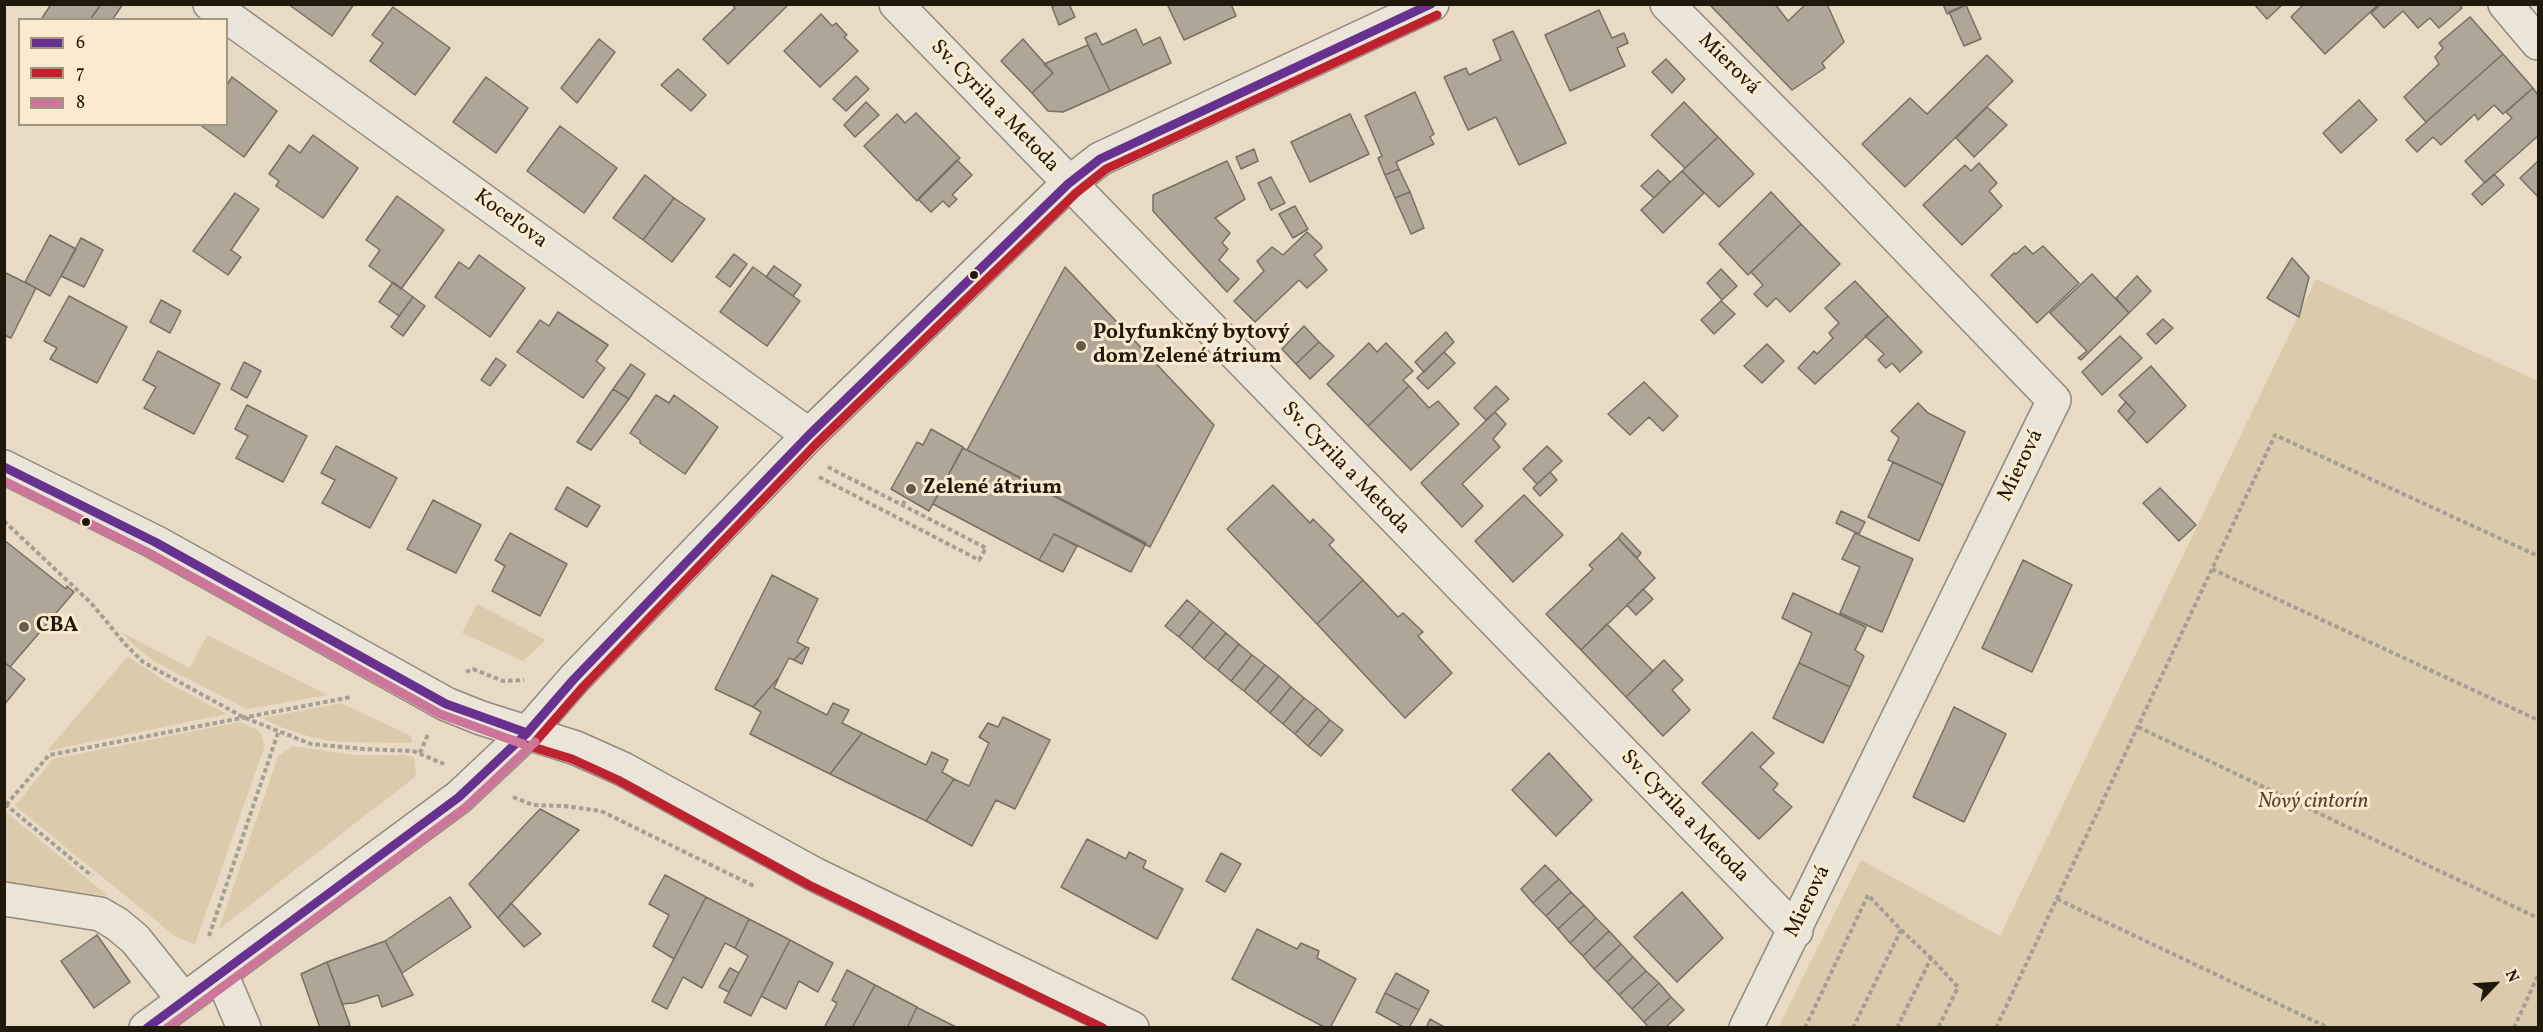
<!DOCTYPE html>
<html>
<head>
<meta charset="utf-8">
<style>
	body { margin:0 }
	#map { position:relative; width:2543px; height:1032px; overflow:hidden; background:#e8dac4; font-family:Vollkorn,serif }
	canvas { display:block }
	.frame { position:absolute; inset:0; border:6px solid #21180c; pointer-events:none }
	.legend { position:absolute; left:18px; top:18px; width:210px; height:108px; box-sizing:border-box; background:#faeacf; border:2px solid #a39681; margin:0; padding:8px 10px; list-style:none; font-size:18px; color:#21180c }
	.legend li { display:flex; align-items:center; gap:12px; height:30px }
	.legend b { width:30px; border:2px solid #a39681 }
	.north { position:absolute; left:2465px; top:954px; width:60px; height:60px; -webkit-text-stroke:4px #faeacf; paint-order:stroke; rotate:65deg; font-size:16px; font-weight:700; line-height:24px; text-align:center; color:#21180c }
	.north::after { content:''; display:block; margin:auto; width:21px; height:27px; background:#21180c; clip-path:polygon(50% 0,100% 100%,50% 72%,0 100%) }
</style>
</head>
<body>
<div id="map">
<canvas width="2543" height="1032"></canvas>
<div class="frame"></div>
<ul class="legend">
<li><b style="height:8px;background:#66318f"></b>6</li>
<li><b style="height:8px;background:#be222f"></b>7</li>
<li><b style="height:8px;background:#c79"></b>8</li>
</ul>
<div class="north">N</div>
</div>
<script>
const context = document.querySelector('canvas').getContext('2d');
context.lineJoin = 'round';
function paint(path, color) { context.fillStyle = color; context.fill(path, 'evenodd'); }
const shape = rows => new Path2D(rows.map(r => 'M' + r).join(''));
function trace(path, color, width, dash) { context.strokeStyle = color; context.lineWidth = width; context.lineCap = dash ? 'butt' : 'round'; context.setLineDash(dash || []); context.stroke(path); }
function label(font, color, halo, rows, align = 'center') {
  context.font = font + ' Vollkorn,serif'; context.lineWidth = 6; context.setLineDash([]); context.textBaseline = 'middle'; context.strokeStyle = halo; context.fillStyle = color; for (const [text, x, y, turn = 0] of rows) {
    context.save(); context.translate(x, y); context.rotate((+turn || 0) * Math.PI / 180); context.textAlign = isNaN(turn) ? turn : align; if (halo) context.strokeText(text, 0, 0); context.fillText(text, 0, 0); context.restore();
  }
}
paint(shape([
	[2316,279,2538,381,2538,1027,1778,1028,1861,860,2000,936],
	[477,604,546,640,523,661,462,633],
	[121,632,190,668,207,635,328,695,247,709,155,662,137,648],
	[128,656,168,683,227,714,47,751],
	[341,703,411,736,412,743,339,742,314,738,278,726,263,718],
	[239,722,258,730,263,739,264,748,195,944,176,937,15,806,53,759],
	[293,746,355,755,404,755,414,757,416,776,219,929,278,756],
	[5,811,108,896,5,883]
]), '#dccaac');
const building = shape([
	[48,4,101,4,90,20,44,20,42,18,50,6,48,4],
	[101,4,123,4,112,20,90,20,101,4],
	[288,4,354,4,332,36,288,4],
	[732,4,789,4,728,64,703,39,735,8,732,4],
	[1057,4,1069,4,1075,17,1059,25,1052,7,1057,4],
	[1167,4,1231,4,1236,16,1184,40,1167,4],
	[1709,4,1775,4,1788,21,1806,4,1827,4,1844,42,1822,63,1825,68,1792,90,1709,4],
	[1943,4,1966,4,1966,5,1947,14,1943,4],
	[2254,4,2283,4,2267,19,2254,4],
	[2304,4,2379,4,2325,54,2291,17,2304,4],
	[2381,4,2459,4,2462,8,2439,28,2430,18,2418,28,2403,11,2384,28,2371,13,2381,4],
	[1966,5,1981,39,1964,46,1949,12,1966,5],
	[393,7,450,48,415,95,370,61,383,43,372,35,393,7],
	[1599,10,1612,38,1624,33,1628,43,1617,48,1625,66,1570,91,1545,35,1599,10],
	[821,14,832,26,836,23,847,35,844,37,858,51,820,87,784,51,821,14],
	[2470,17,2503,54,2426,122,2404,97,2439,64,2435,57,2443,48,2439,43,2470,17],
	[1136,29,1143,45,1160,37,1171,63,1110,91,1085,38,1096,33,1102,45,1136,29],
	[1513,31,1566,143,1519,165,1496,117,1468,130,1444,77,1466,68,1469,75,1501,60,1493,40,1513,31],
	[599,39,615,52,577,103,561,88,599,39],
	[1023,39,1053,73,1032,93,1001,61,1023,39],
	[1088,45,1110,91,1063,112,1048,111,1032,93,1053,73,1044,64,1088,45],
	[2503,54,2533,88,2503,114,2494,105,2478,120,2475,114,2441,145,2433,137,2417,152,2406,140,2503,54],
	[1987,55,2013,81,1905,187,1862,144,1910,98,1927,114,1987,55],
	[1666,59,1685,79,1672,93,1652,72,1666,59],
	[678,69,706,95,691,111,661,85,678,69],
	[856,76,869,89,846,111,833,99,856,76],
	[232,77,277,111,244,157,199,124,226,124,226,86,232,77],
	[486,77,528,108,496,153,453,122,486,77],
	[2533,88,2538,95,2538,136,2485,183,2465,161,2512,118,2506,112,2533,88],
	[1415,92,1434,134,1430,137,1434,144,1396,162,1399,169,1385,175,1378,158,1382,156,1365,116,1415,92],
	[2359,100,2377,120,2341,153,2323,133,2359,100],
	[866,102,879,115,855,137,844,125,866,102],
	[1684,102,1718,137,1685,168,1651,135,1684,102],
	[1987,107,2007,125,1974,157,1956,138,1987,107],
	[916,113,960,158,917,201,864,146,897,114,905,123,916,113],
	[1350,114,1369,154,1310,182,1291,142,1350,114],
	[560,126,617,168,584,213,527,171,560,126],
	[313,135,358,168,323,218,276,186,279,181,269,174,289,145,300,153,313,135],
	[1718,137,1754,174,1719,207,1682,171,1718,137],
	[1254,149,1258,161,1241,169,1236,157,1254,149],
	[957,160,972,175,952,195,957,199,949,207,943,201,931,212,918,199,957,160],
	[1227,161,1245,199,1215,218,1230,233,1222,243,1228,249,1219,260,1239,279,1227,292,1153,211,1153,195,1227,161],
	[2538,161,2538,197,2520,178,2538,161],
	[1979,163,1997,183,1989,191,2002,206,1962,245,1923,205,1965,165,1971,171,1979,163],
	[1399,169,1410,192,1395,198,1385,175,1399,169],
	[1658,170,1670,182,1654,198,1641,186,1658,170],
	[1682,171,1704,193,1663,233,1641,210,1682,171],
	[2494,174,2504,185,2482,205,2472,194,2494,174],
	[645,175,674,198,643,240,613,218,645,175],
	[1271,177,1285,203,1271,210,1258,183,1271,177],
	[1410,192,1424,228,1411,234,1395,198,1410,192],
	[1771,192,1801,224,1748,275,1719,244,1771,192],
	[235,193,259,209,231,250,241,257,228,275,193,251,235,193],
	[397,196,444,230,401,289,369,266,380,250,366,240,397,196],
	[674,198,705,219,672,262,643,240,674,198],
	[1295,206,1308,229,1293,238,1279,214,1295,206],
	[1801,224,1840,264,1790,312,1776,298,1767,307,1754,294,1763,285,1751,272,1801,224],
	[1307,232,1321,245,1322,248,1314,255,1327,270,1307,288,1299,280,1255,322,1234,301,1264,271,1257,261,1272,247,1283,255,1307,232],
	[50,235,76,249,50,296,25,282,50,235],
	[81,238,103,250,84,287,61,276,81,238],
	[2025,246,2033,254,2043,246,2079,283,2037,323,1991,275,2014,253,2016,254,2025,246],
	[734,254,747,264,730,287,716,277,734,254],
	[479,255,525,288,490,337,435,297,459,262,469,269,479,255],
	[2292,258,2309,277,2299,317,2267,298,2292,258],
	[774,266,801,285,793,296,766,277,774,266],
	[753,267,800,301,767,346,720,312,753,267],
	[1065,267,1214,425,1150,547,967,450,1065,267],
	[1721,269,1737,286,1722,300,1707,283,1721,269],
	[4,272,36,288,11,338,4,335,4,272],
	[2092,274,2129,313,2081,360,2078,358,2087,351,2050,313,2092,274],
	[2137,276,2151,291,2129,313,2116,298,2137,276],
	[1855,281,1888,316,1815,384,1798,368,1814,351,1817,354,1833,338,1829,333,1839,323,1825,308,1855,281],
	[393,282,413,297,399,316,379,302,393,282],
	[69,296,127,327,97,383,50,359,57,348,44,341,69,296],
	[413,297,425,306,403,336,391,327,413,297],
	[161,300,181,311,170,333,150,322,161,300],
	[1721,301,1735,314,1714,334,1701,320,1721,301],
	[558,312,608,345,596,361,605,368,583,398,517,352,540,320,549,326,558,312],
	[1888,316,1922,352,1900,372,1892,363,1886,368,1878,360,1884,354,1865,336,1888,316],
	[2163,319,2173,328,2156,344,2147,334,2163,319],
	[1304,326,1319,342,1296,364,1282,349,1304,326],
	[1446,332,1454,342,1424,372,1415,362,1446,332],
	[2120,336,2142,358,2102,395,2082,372,2120,336],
	[1319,342,1334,356,1310,379,1296,364,1319,342],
	[1369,343,1377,352,1386,343,1413,371,1403,380,1409,386,1368,426,1327,384,1369,343],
	[1767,344,1784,361,1762,383,1744,366,1767,344],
	[158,351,220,384,194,434,144,408,156,387,143,380,158,351],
	[1444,352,1455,363,1428,389,1417,378,1444,352],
	[496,358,506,365,490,386,481,380,496,358],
	[244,362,261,371,247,398,231,389,244,362],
	[631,364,645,374,629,399,613,389,631,364],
	[2151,366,2186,406,2147,443,2127,421,2135,412,2119,395,2151,366],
	[1644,382,1678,416,1663,431,1649,417,1630,435,1608,414,1644,382],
	[1409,386,1429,408,1438,401,1459,424,1411,470,1368,426,1409,386],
	[1496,386,1509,399,1486,420,1474,408,1496,386],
	[613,389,629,399,591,450,577,442,613,389],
	[656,395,669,403,674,395,718,427,685,474,640,443,640,440,630,433,656,395],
	[2126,402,2135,412,2127,421,2118,411,2126,402],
	[1918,403,1928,413,1965,432,1943,485,1888,460,1899,438,1891,431,1918,403],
	[247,405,307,436,283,482,236,458,248,436,235,429,247,405],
	[1495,412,1506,424,1493,439,1500,447,1462,484,1483,506,1462,527,1421,483,1495,412],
	[931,429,963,447,929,511,891,489,917,442,923,445,931,429],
	[336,446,397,478,370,528,322,503,335,480,321,473,336,446],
	[1547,446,1562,461,1537,484,1523,469,1547,446],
	[963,448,1146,543,1131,572,1054,534,1039,560,933,504,963,448],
	[1893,462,1943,485,1919,541,1868,517,1893,462],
	[1550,472,1557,480,1540,496,1533,488,1550,472],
	[1273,485,1310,523,1313,519,1334,540,1329,545,1363,580,1317,624,1227,529,1273,485],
	[567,487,600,506,587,527,555,509,567,487],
	[2160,488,2196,525,2179,541,2143,503,2160,488],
	[1524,495,1563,535,1513,582,1475,541,1524,495],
	[433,500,481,525,456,573,407,549,433,500],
	[1841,511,1865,522,1859,534,1836,523,1841,511],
	[510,533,567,564,540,616,492,591,505,566,495,560,510,533],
	[1622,533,1641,553,1637,558,1618,538,1622,533],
	[1855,533,1913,559,1882,632,1840,613,1860,567,1842,559,1855,533],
	[1054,534,1077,546,1063,572,1039,560,1054,534],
	[1618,538,1655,578,1581,650,1546,614,1593,569,1589,565,1618,538],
	[4,540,66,589,67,586,74,592,10,667,4,662,4,540],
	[2023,560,2072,585,2032,672,1982,648,2023,560],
	[772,575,818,599,797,642,806,647,794,660,789,658,779,677,753,707,715,689,772,575],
	[1363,580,1398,617,1403,613,1423,632,1418,636,1452,673,1405,718,1317,624,1363,580],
	[1643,589,1653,599,1636,615,1627,605,1643,589],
	[1793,593,1866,627,1855,650,1864,656,1850,687,1799,663,1812,633,1782,618,1793,593],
	[1187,600,1200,611,1179,637,1165,626,1187,600],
	[1200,611,1213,622,1192,648,1179,637,1200,611],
	[1213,622,1226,633,1204,659,1192,648,1213,622],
	[1607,624,1653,671,1626,697,1581,650,1607,624],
	[1226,633,1239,644,1218,670,1204,659,1226,633],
	[1239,644,1252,655,1231,681,1218,670,1239,644],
	[806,647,809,648,802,664,794,660,806,647],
	[1252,655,1265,665,1244,691,1231,681,1252,655],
	[1664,660,1683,680,1672,690,1690,710,1663,736,1626,697,1664,660],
	[4,662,25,679,4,705,4,662],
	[1799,663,1850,687,1823,743,1773,718,1799,663],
	[1265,665,1279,676,1257,702,1244,691,1265,665],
	[1279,676,1291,687,1270,713,1257,702,1279,676],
	[779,677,774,688,827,715,833,703,849,710,842,723,862,733,830,774,750,734,761,712,753,707,779,677],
	[1291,687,1304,698,1283,724,1270,713,1291,687],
	[1304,698,1317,708,1295,734,1283,724,1304,698],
	[1954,707,2006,734,1964,822,1913,797,1954,707],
	[1317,708,1330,720,1308,746,1295,734,1317,708],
	[1003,717,1050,740,1015,809,996,800,972,846,926,821,954,779,969,786,989,743,979,737,988,723,998,727,1003,717],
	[1330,720,1343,730,1321,756,1308,746,1330,720],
	[1752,732,1774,753,1760,767,1778,784,1773,790,1792,807,1759,839,1702,783,1752,732],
	[862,733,926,765,932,752,948,760,942,772,954,779,926,821,830,774,862,733],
	[1549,753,1592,800,1556,836,1512,790,1549,753],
	[540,809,579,830,498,918,469,884,540,809],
	[1087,839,1126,859,1129,852,1146,861,1143,868,1183,889,1157,939,1061,887,1087,839],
	[1221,853,1241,864,1225,892,1206,881,1221,853],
	[1545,865,1559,879,1533,903,1521,889,1545,865],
	[665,875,706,897,674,959,653,946,669,915,649,904,665,875],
	[1559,879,1571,892,1546,916,1533,903,1559,879],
	[1571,892,1584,905,1558,929,1546,916,1571,892],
	[1682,892,1723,938,1677,982,1634,937,1682,892],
	[450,897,471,927,402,973,385,941,450,897],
	[706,897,749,919,735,948,725,943,702,988,683,977,667,1009,652,1001,706,897],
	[511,903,541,934,524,947,498,918,511,903],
	[1584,905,1596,918,1570,943,1558,929,1584,905],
	[1596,918,1609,931,1583,956,1570,943,1596,918],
	[749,919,790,940,751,1016,724,1002,748,956,735,948,749,919],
	[1257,929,1297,949,1301,943,1319,951,1317,958,1356,979,1330,1028,1326,1028,1232,979,1257,929],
	[1609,931,1621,944,1594,969,1583,956,1609,931],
	[97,935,130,982,94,1008,61,961,97,935],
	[790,940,833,963,818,992,799,981,786,1009,761,996,790,940],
	[385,941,413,995,382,1007,378,995,354,1003,342,1004,327,962,385,941],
	[1621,944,1633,957,1607,982,1594,969,1621,944],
	[1633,957,1646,971,1619,995,1607,982,1633,957],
	[327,962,350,1025,343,1028,320,1028,301,974,327,962],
	[730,968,739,973,729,992,719,987,730,968],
	[847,970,875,985,852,1028,824,1028,837,1003,832,1000,847,970],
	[1646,971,1659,983,1632,1009,1619,995,1646,971],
	[1396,973,1429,991,1419,1010,1385,993,1396,973],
	[1659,983,1671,997,1644,1022,1632,1009,1659,983],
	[875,985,917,1007,907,1028,852,1028,875,985],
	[1385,993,1419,1010,1409,1028,1405,1028,1376,1012,1385,993],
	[1671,997,1684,1010,1665,1028,1649,1028,1644,1022,1671,997],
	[917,1007,918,1008,958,1028,907,1028,917,1007],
	[1430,1019,1446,1028,1426,1028,1430,1019]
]);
paint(building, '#b0a697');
trace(building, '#776f63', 1.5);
const minor = shape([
	[210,4,809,435],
	[896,4,1796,931],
	[1667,4,1835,173,2054,400,1746,1028],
	[2505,4,2538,43],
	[4,467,155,542,446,704,481,718,576,748,623,769,814,874,1132,1028],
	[4,899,100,914,117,924,135,939,184,1000],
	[221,974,244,1028],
	[146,1028,459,797,527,733,574,679,809,435,1068,184,1100,159,1432,4]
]);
trace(minor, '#92897b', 36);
trace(shape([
	[819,477,979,560,986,548,828,467],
	[903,505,906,498],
	[4,521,92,604,125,644,143,662,172,678,243,717,311,744,364,749,413,751,444,764],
	[2212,569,2538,720],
	[466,672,473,669,503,681,524,680],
	[2138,727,2538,918],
	[420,753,428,734],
	[513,797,533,805,564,806,601,811,756,887],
	[5,804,92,876],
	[6,805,49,755,351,697],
	[2057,899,2329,1028],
	[1901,930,1931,958],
	[209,936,278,733],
	[1805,1028,1868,895,1901,930,1853,1028],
	[1897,1028,1931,958,1958,987,1938,1028],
	[1996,1028,2275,435,2538,556],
	[2514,1028,2538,975]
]), '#a49e94', 4, [4.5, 3]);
trace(minor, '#ebe4d9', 33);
trace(shape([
	[4,467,155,542,446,704,527,733],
	[147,1028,459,797,527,733,574,679,809,435,1068,184,1100,159,1431,4]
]), '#66318f', 9);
trace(shape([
	[536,741,583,687,817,443,1076,193,1106,169,1437,15],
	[523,744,572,759,618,780,809,885,1103,1028]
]), '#be222f', 9);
trace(shape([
	[4,481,149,553,440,714,523,744],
	[167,1028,466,807,535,742]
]), '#c79', 9);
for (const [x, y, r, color] of [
	[974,275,5,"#21180c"],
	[1081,346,6,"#675c4c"],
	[911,489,6,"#675c4c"],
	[86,522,5,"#21180c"],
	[24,627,6,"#675c4c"]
]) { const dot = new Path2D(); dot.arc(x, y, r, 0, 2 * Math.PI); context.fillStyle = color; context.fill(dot); trace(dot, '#faeacf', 2); }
label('21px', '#21180c', '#faeacf', [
	["Mierová",1728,65,45],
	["Sv. Cyrila a Metoda",994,107,46],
	["Koceľova",510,220,36],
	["Mierová",2022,466,-64],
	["Sv. Cyrila a Metoda",1345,469,46],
	["Sv. Cyrila a Metoda",1684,817,46],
	["Mierová",1809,902,-64]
]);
label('bold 21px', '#21180c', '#faeacf', [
	["Polyfunkčný bytový",1093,334],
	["dom Zelené átrium",1093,358],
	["Zelené átrium",923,489],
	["CBA",36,627]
], 'left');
label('italic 21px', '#564936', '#faeacf', [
	["Nový cintorín",2313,803]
]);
</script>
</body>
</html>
